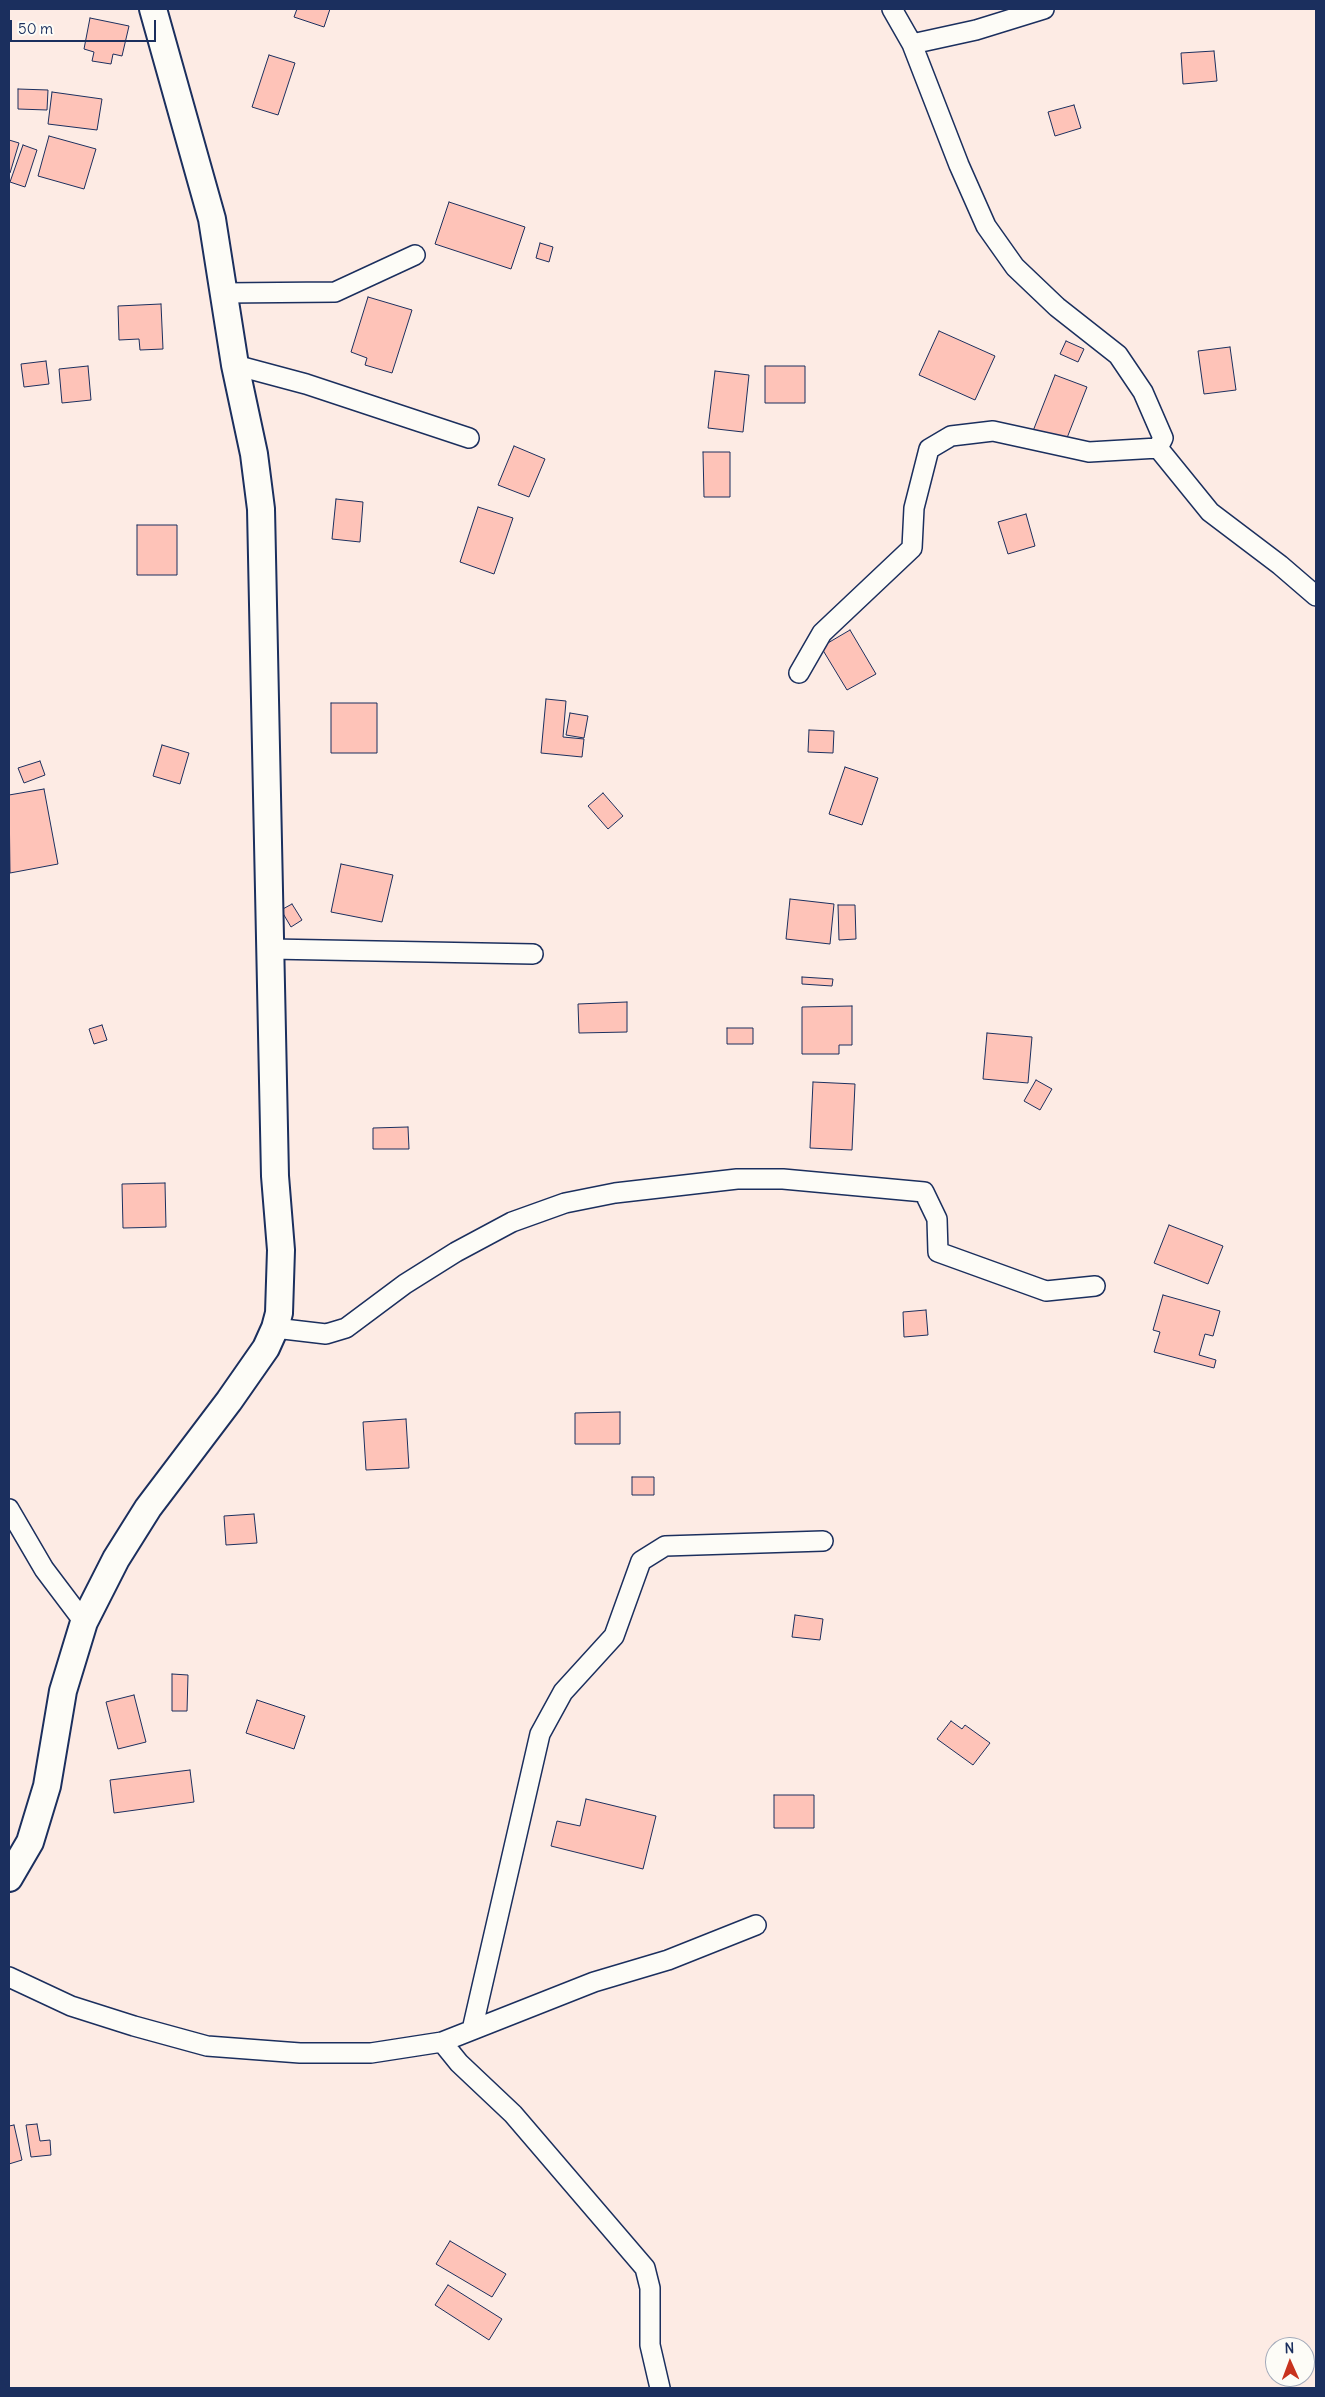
<!DOCTYPE html>
<html>
<head>
<meta charset="utf-8">
<style>
	body { margin:0 }
	#map { position:relative; width:1325px; height:2397px; overflow:hidden; background:#fdebe4; font-family:Delius,sans-serif }
	canvas { display:block }
	.frame { position:absolute; inset:0; border:10px solid #1b2f5e; pointer-events:none }
	.north { position:absolute; left:1265px; top:2337px; width:50px; height:50px; box-sizing:border-box; background:#fdfcf7; border:1px solid #a3aaba; border-radius:50%; rotate:358deg; font-size:14px; font-weight:700; line-height:20px; text-align:center; color:#1b2f5e }
	.north::after { content:''; display:block; margin:auto; width:18px; height:22px; background:#c8321e; clip-path:polygon(50% 0,100% 100%,50% 72%,0 100%) }
	.scale { position:absolute; left:10px; top:20px; width:146px; height:22px; box-sizing:border-box; border:2px solid #1b2f5e; border-top:0; padding-left:6px; font-size:15px; line-height:18px; white-space:nowrap; color:#1b2f5e; -webkit-text-stroke:4px #fdfcf7; paint-order:stroke }
</style>
</head>
<body>
<div id="map">
<canvas width="1325" height="2397"></canvas>
<div class="frame"></div>
<div class="north">N</div>
<div class="scale">50 m</div>
</div>
<script>
const context = document.querySelector('canvas').getContext('2d');
context.lineJoin = 'round';
function paint(path, color) { context.fillStyle = color; context.fill(path, 'evenodd'); }
const shape = rows => new Path2D(rows.map(r => 'M' + r).join(''));
function trace(path, color, width, dash) { context.strokeStyle = color; context.lineWidth = width; context.lineCap = dash ? 'butt' : 'round'; context.setLineDash(dash || []); context.stroke(path); }
const building = shape([
	[297,9,330,9,324,27,294,17,297,9],
	[90,18,129,26,122,56,113,54,111,64,92,61,94,52,84,49,90,18],
	[1214,51,1217,81,1183,84,1181,53,1214,51],
	[269,55,295,63,278,115,252,107,269,55],
	[18,89,48,90,47,110,18,109,18,89],
	[52,92,102,99,97,130,48,124,52,92],
	[1074,105,1081,128,1055,136,1048,112,1074,105],
	[49,136,96,149,84,189,38,176,49,136],
	[9,140,19,143,10,173,9,172,9,140],
	[23,145,37,150,25,187,10,182,23,145],
	[449,202,525,227,511,269,435,244,449,202],
	[540,243,553,247,549,262,536,258,540,243],
	[368,297,412,310,392,373,365,365,367,358,351,352,368,297],
	[161,304,163,349,140,350,139,339,119,340,118,306,161,304],
	[939,331,995,356,975,400,919,375,939,331],
	[1066,341,1084,349,1078,362,1060,354,1066,341],
	[1230,347,1236,390,1204,394,1198,351,1230,347],
	[46,361,49,384,24,387,21,364,46,361],
	[88,366,91,400,62,403,59,369,88,366],
	[765,366,805,366,805,403,765,403,765,366],
	[715,371,749,375,743,432,708,428,715,371],
	[1055,375,1087,387,1065,443,1033,431,1055,375],
	[514,446,545,459,529,497,498,485,514,446],
	[703,452,730,452,730,497,704,497,703,452],
	[336,499,363,502,360,542,332,539,336,499],
	[478,507,513,518,494,574,460,562,478,507],
	[1026,514,1035,546,1008,554,998,522,1026,514],
	[137,525,177,525,177,575,137,575,137,525],
	[850,630,876,674,847,690,821,647,850,630],
	[546,699,566,701,563,737,584,739,582,757,541,753,546,699],
	[331,703,377,703,377,753,331,753,331,703],
	[570,713,588,716,584,738,566,735,570,713],
	[809,730,834,731,833,753,808,752,809,730],
	[162,745,189,753,180,784,153,776,162,745],
	[40,761,45,775,24,783,18,768,40,761],
	[845,767,878,778,862,825,829,814,845,767],
	[44,789,58,864,10,873,9,795,44,789],
	[603,793,623,816,608,829,588,806,603,793],
	[341,864,393,875,382,922,331,912,341,864],
	[790,899,834,904,830,944,786,939,790,899],
	[292,904,302,920,291,927,281,910,292,904],
	[838,905,855,905,856,939,839,940,838,905],
	[802,977,833,979,832,986,802,984,802,977],
	[627,1002,627,1032,579,1033,578,1004,627,1002],
	[852,1006,852,1045,839,1045,839,1054,802,1054,802,1007,852,1006],
	[102,1025,107,1040,94,1044,89,1029,102,1025],
	[727,1028,753,1028,753,1044,727,1044,727,1028],
	[987,1033,1032,1037,1028,1083,983,1079,987,1033],
	[1036,1080,1052,1089,1040,1110,1024,1101,1036,1080],
	[813,1082,855,1084,852,1150,810,1148,813,1082],
	[408,1127,409,1149,373,1149,373,1128,408,1127],
	[165,1183,166,1227,123,1228,122,1184,165,1183],
	[1169,1225,1223,1246,1208,1284,1154,1263,1169,1225],
	[1163,1295,1220,1311,1213,1336,1205,1334,1199,1355,1216,1360,1214,1368,1154,1352,1160,1332,1153,1330,1163,1295],
	[926,1310,928,1335,904,1337,903,1312,926,1310],
	[620,1412,620,1444,575,1444,575,1413,620,1412],
	[406,1419,409,1468,366,1470,363,1422,406,1419],
	[632,1477,654,1477,654,1495,632,1495,632,1477],
	[254,1514,257,1543,226,1545,224,1516,254,1514],
	[795,1615,823,1619,820,1640,792,1637,795,1615],
	[172,1674,188,1675,187,1711,172,1711,172,1674],
	[134,1695,146,1742,118,1749,106,1702,134,1695],
	[257,1700,305,1716,294,1749,246,1733,257,1700],
	[951,1721,962,1729,965,1725,990,1743,973,1765,937,1739,951,1721],
	[190,1770,194,1802,114,1813,110,1780,190,1770],
	[774,1795,814,1795,814,1828,774,1828,774,1795],
	[586,1799,656,1816,643,1869,551,1846,557,1821,580,1826,586,1799],
	[37,2124,40,2141,50,2140,51,2155,31,2157,26,2125,37,2124],
	[14,2125,22,2160,9,2164,9,2126,14,2125],
	[450,2241,506,2274,492,2297,436,2264,450,2241],
	[448,2285,502,2319,489,2340,435,2305,448,2285]
]);
paint(building, '#fec3b8');
trace(building, '#1b2f5e', 1);
const street = shape([
	[892,9,912,44,959,165,986,226,1015,267,1057,307,1118,355,1143,392,1163,438,1158,448,1210,512,1280,565,1316,596],
	[912,44,976,30,1044,9],
	[224,293,335,292,415,255],
	[235,365,306,384,469,438],
	[799,673,822,633,912,548,914,508,929,449,951,436,993,431,1089,452,1158,448],
	[271,949,533,954],
	[275,1328,326,1334,346,1328,405,1284,456,1252,512,1222,565,1203,615,1193,737,1179,783,1179,924,1192,937,1219,938,1252,1046,1291,1095,1286],
	[9,1509,44,1569,84,1622],
	[9,1977,71,2006,134,2026,207,2046,300,2053,371,2053,442,2042,594,1982,668,1960,756,1925],
	[472,2030,540,1734,563,1692,614,1636,641,1561,665,1546,823,1541],
	[442,2042,459,2063,513,2114,645,2268,650,2288,650,2345,660,2388]
]);
const secondary = shape([
	[9,1878,30,1842,47,1786,63,1691,84,1622,116,1559,148,1508,229,1401,266,1348,275,1328,279,1313,281,1250,275,1176,261,509,254,454,235,365,212,219,153,9]
]);
trace(street, '#1b2f5e', 22);
trace(secondary, '#1b2f5e', 30);
trace(street, '#fdfcf7', 19);
trace(secondary, '#fdfcf7', 26);
</script>
</body>
</html>
